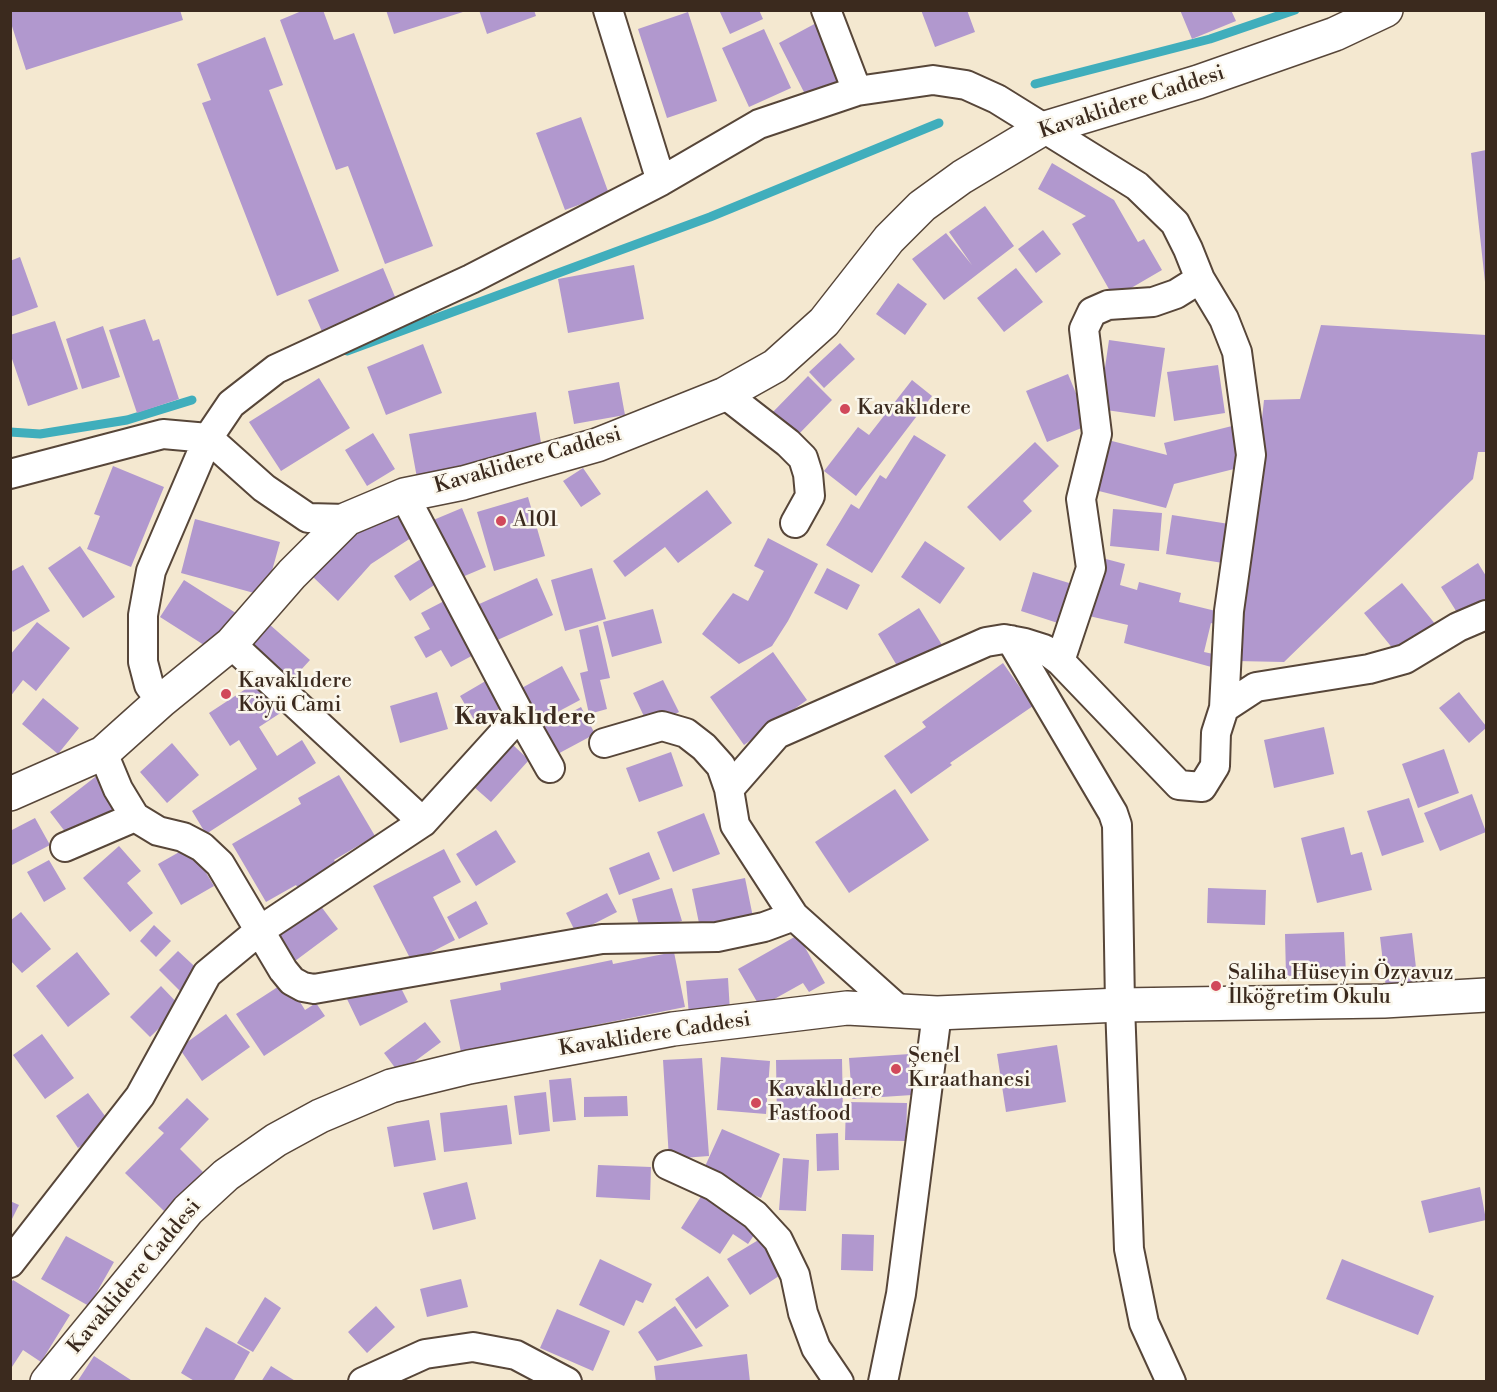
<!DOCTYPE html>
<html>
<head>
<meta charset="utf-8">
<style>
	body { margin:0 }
	#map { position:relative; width:1497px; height:1392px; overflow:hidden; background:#f4e8d0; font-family:"Libre Bodoni",serif }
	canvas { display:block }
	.frame { position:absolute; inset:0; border:12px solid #3b2a1e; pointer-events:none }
</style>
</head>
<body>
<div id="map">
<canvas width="1497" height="1392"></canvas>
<div class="frame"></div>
</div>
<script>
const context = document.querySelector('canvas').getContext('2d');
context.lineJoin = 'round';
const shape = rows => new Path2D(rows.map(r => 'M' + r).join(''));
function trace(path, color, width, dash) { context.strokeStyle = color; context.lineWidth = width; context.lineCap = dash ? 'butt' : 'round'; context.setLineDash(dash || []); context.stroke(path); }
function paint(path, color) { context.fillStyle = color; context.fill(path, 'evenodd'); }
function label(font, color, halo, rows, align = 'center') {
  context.font = font + ' "Libre Bodoni",serif'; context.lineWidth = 5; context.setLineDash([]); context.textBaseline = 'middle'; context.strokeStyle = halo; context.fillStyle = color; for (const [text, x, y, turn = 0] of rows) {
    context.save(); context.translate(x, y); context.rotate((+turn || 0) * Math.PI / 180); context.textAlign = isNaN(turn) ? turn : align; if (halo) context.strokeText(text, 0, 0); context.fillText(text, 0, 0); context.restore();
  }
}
trace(shape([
	[1035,84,1210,39,1295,10],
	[347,351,710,217,939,123],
	[10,432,40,434,127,420,192,400]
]), '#40aebc', 9);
paint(shape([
	[10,10,180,10,183,20,26,70,10,20],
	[304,10,323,10,334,40,354,33,433,246,385,264,348,166,336,170,280,20],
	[386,10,466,10,466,11,394,34],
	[479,10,534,10,536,16,487,34],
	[719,10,759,10,763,19,730,34],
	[921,10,967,10,975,32,935,47],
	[1180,10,1231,10,1236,21,1192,39],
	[688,12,717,101,667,118,638,29],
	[820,21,850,78,808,100,779,43],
	[764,29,791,88,749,107,722,48],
	[265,37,283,85,269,90,339,271,277,296,202,103,211,100,197,64],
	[581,117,609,194,565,210,536,133],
	[1486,150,1486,282,1485,282,1471,153],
	[1052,163,1114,200,1138,242,1144,239,1162,270,1114,298,1072,224,1086,216,1038,189],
	[985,206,1014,246,944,300,912,259,946,233,972,265,949,232],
	[1043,230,1061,254,1036,273,1018,249],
	[20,257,38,307,10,317,10,261],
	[634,265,644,319,568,333,558,279],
	[383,268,398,304,324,336,308,300],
	[1016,268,1043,302,1004,332,977,298],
	[898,283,927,304,905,335,876,314],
	[145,319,153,341,159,339,179,399,137,413,109,330],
	[55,321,78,389,28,406,10,353,10,335],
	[1321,325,1486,335,1486,452,1478,452,1473,479,1284,662,1236,661,1264,400,1300,399],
	[103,326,120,377,82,389,66,339],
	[1109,340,1165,348,1155,417,1099,409],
	[840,343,855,359,824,388,809,372],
	[423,344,442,393,386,415,367,367],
	[1218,365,1225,413,1174,421,1167,372],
	[1068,374,1089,425,1047,442,1026,391],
	[808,376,832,400,795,438,771,414],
	[319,378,350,428,281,471,249,422],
	[912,380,932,396,856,496,824,471,858,427,869,435],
	[619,382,625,415,574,424,568,391],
	[536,412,543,455,417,478,409,434],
	[1236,425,1246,466,1174,484,1166,508,1091,489,1104,439,1167,455,1164,443],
	[373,433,395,469,367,486,345,450],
	[914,435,946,455,872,573,826,545,851,504,859,509,880,475,886,479],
	[1035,442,1059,466,1023,501,1032,511,1000,541,967,507],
	[113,466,164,487,131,567,87,549,100,516,94,514],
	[583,468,601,494,581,507,563,481],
	[707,490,732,523,678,563,665,547,625,577,613,561],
	[528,497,545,556,494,571,477,512],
	[394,505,414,536,371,564,338,601,312,576,346,540],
	[462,508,486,567,455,580,431,521],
	[1113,509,1162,513,1159,551,1110,546],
	[1172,515,1229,524,1223,563,1166,554],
	[195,519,280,542,265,596,181,573],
	[768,538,818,564,788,621,772,646,739,664,702,634,733,593,748,601,764,571,754,566],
	[925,541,965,568,940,604,901,577],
	[80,546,115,597,83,618,48,568],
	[430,553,445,578,410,601,394,576],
	[1106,559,1125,564,1120,585,1137,590,1139,582,1181,593,1179,602,1228,614,1225,627,1211,623,1204,652,1218,655,1215,668,1124,643,1128,625,1089,616],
	[1478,563,1486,576,1486,607,1463,622,1441,587],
	[23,565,50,611,13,632,10,627,10,572],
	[592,568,606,619,565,631,551,580],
	[827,568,860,585,847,610,814,593],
	[1033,572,1079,586,1067,626,1021,611],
	[537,578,553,615,493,642,477,605],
	[184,580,239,615,215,652,160,617],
	[1402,583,1436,625,1398,655,1364,613],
	[450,598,479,652,451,667,441,650,426,658,414,637,430,629,421,613],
	[919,608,944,648,902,674,878,634],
	[653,609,662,643,612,657,603,622],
	[37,622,70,648,36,691,23,680,10,697,10,655],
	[269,624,310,660,288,684,248,649],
	[598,625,610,678,600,680,607,709,589,714,580,673,588,671,579,630],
	[773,652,807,700,744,745,710,697],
	[1003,663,1033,706,950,763,952,765,911,794,884,756,926,727,922,722],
	[562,666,580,700,535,724,518,690],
	[261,679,282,712,259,727,277,756,302,740,316,763,206,834,192,811,257,769,239,740,230,746,209,713],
	[489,679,504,706,476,723,460,696],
	[663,680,679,712,649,727,633,693],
	[437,692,448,729,400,743,390,706],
	[1459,692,1486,726,1486,728,1469,743,1439,708],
	[43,698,79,728,58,754,22,724],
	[581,707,595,734,552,757,538,730],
	[1324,727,1334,774,1274,788,1264,740],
	[172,743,199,775,167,803,140,772],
	[513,745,529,760,491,802,474,787],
	[1444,749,1459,793,1418,808,1402,764],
	[671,752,683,786,639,802,626,768],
	[99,774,122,804,73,842,50,812],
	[339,775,375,836,334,860,340,871,302,894,296,885,266,902,232,844,301,804,298,798],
	[895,789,929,840,849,893,815,842],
	[1472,794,1486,832,1440,851,1424,813],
	[1409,798,1424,842,1382,856,1367,811],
	[704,813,720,854,673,872,657,832],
	[35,818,50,845,10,866,10,831],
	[1344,827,1351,855,1362,852,1372,890,1317,903,1301,838],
	[496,830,516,862,476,886,456,854],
	[119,846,141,871,127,883,153,913,130,932,83,878],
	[190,846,214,886,181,905,158,864],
	[444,849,461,882,433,897,455,940,412,962,373,886],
	[649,852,660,879,619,895,609,868],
	[49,860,66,889,44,902,27,872],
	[745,878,754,922,701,933,692,889],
	[672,888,682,921,641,933,632,899],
	[1208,888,1266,890,1265,925,1207,923],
	[607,893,617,912,576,933,566,913],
	[317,901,338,929,291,964,270,936],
	[476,901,488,924,459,939,447,917],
	[21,912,51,949,22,973,10,960,10,921],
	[154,925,171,941,156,957,140,941],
	[1344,932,1346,974,1286,976,1285,934],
	[1412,933,1418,985,1386,988,1380,937],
	[798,935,825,983,809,992,803,983,760,1007,738,969],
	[178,951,205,976,185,996,159,970],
	[77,952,110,994,68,1027,36,986],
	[674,952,685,1007,461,1052,450,1000,501,990,500,983,612,960,613,964],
	[395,976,408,1002,360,1026,347,999],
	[728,978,730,1012,689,1015,686,981],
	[287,981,305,1010,316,1003,325,1016,264,1056,236,1014],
	[161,986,181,1007,150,1037,130,1017],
	[226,1014,250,1047,202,1081,179,1048],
	[425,1022,441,1042,399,1073,384,1053],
	[42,1034,74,1078,45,1099,13,1055],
	[1057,1045,1066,1102,1006,1112,997,1054],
	[910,1054,912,1095,852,1099,849,1058],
	[721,1057,770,1061,766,1114,717,1110],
	[702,1058,709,1156,669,1159,663,1060],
	[842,1059,843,1117,777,1119,776,1060],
	[571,1078,576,1120,553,1122,549,1080],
	[546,1092,550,1131,519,1135,514,1096],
	[88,1093,111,1124,78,1148,56,1116],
	[627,1096,628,1116,584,1117,584,1097],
	[187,1098,209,1119,180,1149,203,1172,164,1211,125,1173,164,1133,158,1128],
	[846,1102,907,1103,906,1141,845,1140],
	[507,1105,512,1144,444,1152,440,1113],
	[429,1120,436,1160,394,1167,387,1127],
	[722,1129,780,1154,761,1198,702,1173],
	[838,1133,839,1170,817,1171,816,1134],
	[783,1158,809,1160,806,1211,779,1210],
	[598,1165,651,1167,650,1200,596,1197],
	[467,1182,476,1219,433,1230,423,1193],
	[1480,1187,1486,1220,1429,1233,1421,1201],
	[705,1190,760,1226,748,1244,733,1234,720,1254,681,1228],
	[10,1201,19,1205,10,1223],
	[842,1234,874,1235,873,1271,841,1270],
	[66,1236,114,1262,89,1306,41,1279],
	[760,1239,782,1274,750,1295,727,1259],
	[600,1259,652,1284,643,1303,636,1300,624,1326,579,1305],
	[1342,1259,1434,1296,1418,1335,1326,1299],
	[708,1276,729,1306,696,1329,675,1299],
	[461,1279,468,1307,427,1317,420,1289],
	[13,1280,70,1315,41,1362,23,1350,10,1370,10,1284],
	[265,1297,281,1308,253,1352,237,1343],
	[376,1306,395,1327,367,1353,348,1332],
	[675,1306,703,1346,657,1361,638,1332],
	[557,1309,610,1331,593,1371,540,1348],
	[206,1327,250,1352,233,1382,196,1382,181,1373],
	[747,1354,750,1382,656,1382,654,1366],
	[94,1356,134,1382,77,1382],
	[271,1366,297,1382,261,1382]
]), '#b198ce');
const minor = shape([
	[608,10,661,181],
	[826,10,857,91],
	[725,394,788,443,803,458,808,474,810,496,795,523],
	[10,474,163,434,208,438,264,488,308,518,347,519],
	[1011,640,1113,813,1117,825,1120,1005,1129,1249,1144,1323,1171,1382],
	[231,644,423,822],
	[1060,661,1091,568,1081,499,1097,434,1084,329,1092,312,1108,305,1153,302,1176,294,1200,279],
	[161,701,149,685,143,662,143,615,151,571,208,438,231,404,276,369,471,279,661,181,759,124,857,91,933,80,966,85,997,99,1137,186,1175,223,1188,249,1200,279,1224,319,1237,352,1251,455,1229,611,1224,708],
	[520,715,550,768],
	[604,743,662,726,686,733,704,747,721,766,729,789,735,825,794,916,900,1011],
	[103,753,118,789,135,817,158,831,183,837,202,847,220,864,283,970,292,981,303,987,314,989,602,939,717,937,764,927,794,916],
	[729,789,777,734,986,642,1004,639,1025,643,1044,649,1060,661,1179,785,1202,787,1215,766,1216,733,1224,708,1256,687,1369,669,1405,659,1458,627,1486,615],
	[65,847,135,817],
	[668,1165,714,1186,755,1215,778,1240,795,1275,803,1313,816,1348,839,1382],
	[10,1263,140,1096,207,974,259,931,423,822,520,715,404,495],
	[363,1382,425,1354,473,1347,516,1355,567,1382],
	[883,1382,901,1294,937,1013]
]);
const tertiary = shape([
	[10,794,103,753,161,701,231,644,292,574,347,519,404,495,463,483,597,445,725,394,775,366,824,322,889,239,922,206,962,177,1042,129,1198,82,1335,34,1386,10],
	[47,1382,188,1210,226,1175,276,1140,320,1116,391,1086,469,1067,673,1029,847,1008,937,1013,1120,1005,1384,1001,1486,995]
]);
trace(minor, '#574639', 32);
trace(tertiary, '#574639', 36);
trace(minor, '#fff', 28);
trace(tertiary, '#fff', 33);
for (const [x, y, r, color] of [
	[845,409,6,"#d1495b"],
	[501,521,6,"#d1495b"],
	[226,694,6,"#d1495b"],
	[1216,986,6,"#d1495b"],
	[896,1069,6,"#d1495b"],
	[756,1103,6,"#d1495b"]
]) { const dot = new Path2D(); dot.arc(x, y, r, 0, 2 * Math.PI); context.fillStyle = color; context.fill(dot); trace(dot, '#fbf7ec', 2); }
label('21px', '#3b2a1e', '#fbf7ec', [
	["Kavaklidere Caddesi",1132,103,-18],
	["Kavaklidere Caddesi",528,461,-16],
	["Kavaklidere Caddesi",655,1035,-9],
	["Kavaklidere Caddesi",135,1277,-50]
]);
label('21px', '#3b2a1e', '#fbf7ec', [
	["Kavaklıdere",857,409],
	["A101",513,521],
	["Kavaklıdere",238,682],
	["Köyü Cami",238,706],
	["Saliha Hüseyin Özyavuz",1228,974],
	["İlköğretim Okulu",1228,998],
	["Şenel",908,1057],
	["Kıraathanesi",908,1081],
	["Kavaklıdere",768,1091],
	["Fastfood",768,1115]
], 'left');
label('bold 24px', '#3b2a1e', '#fbf7ec', [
	["Kavaklıdere",525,718]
]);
</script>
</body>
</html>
